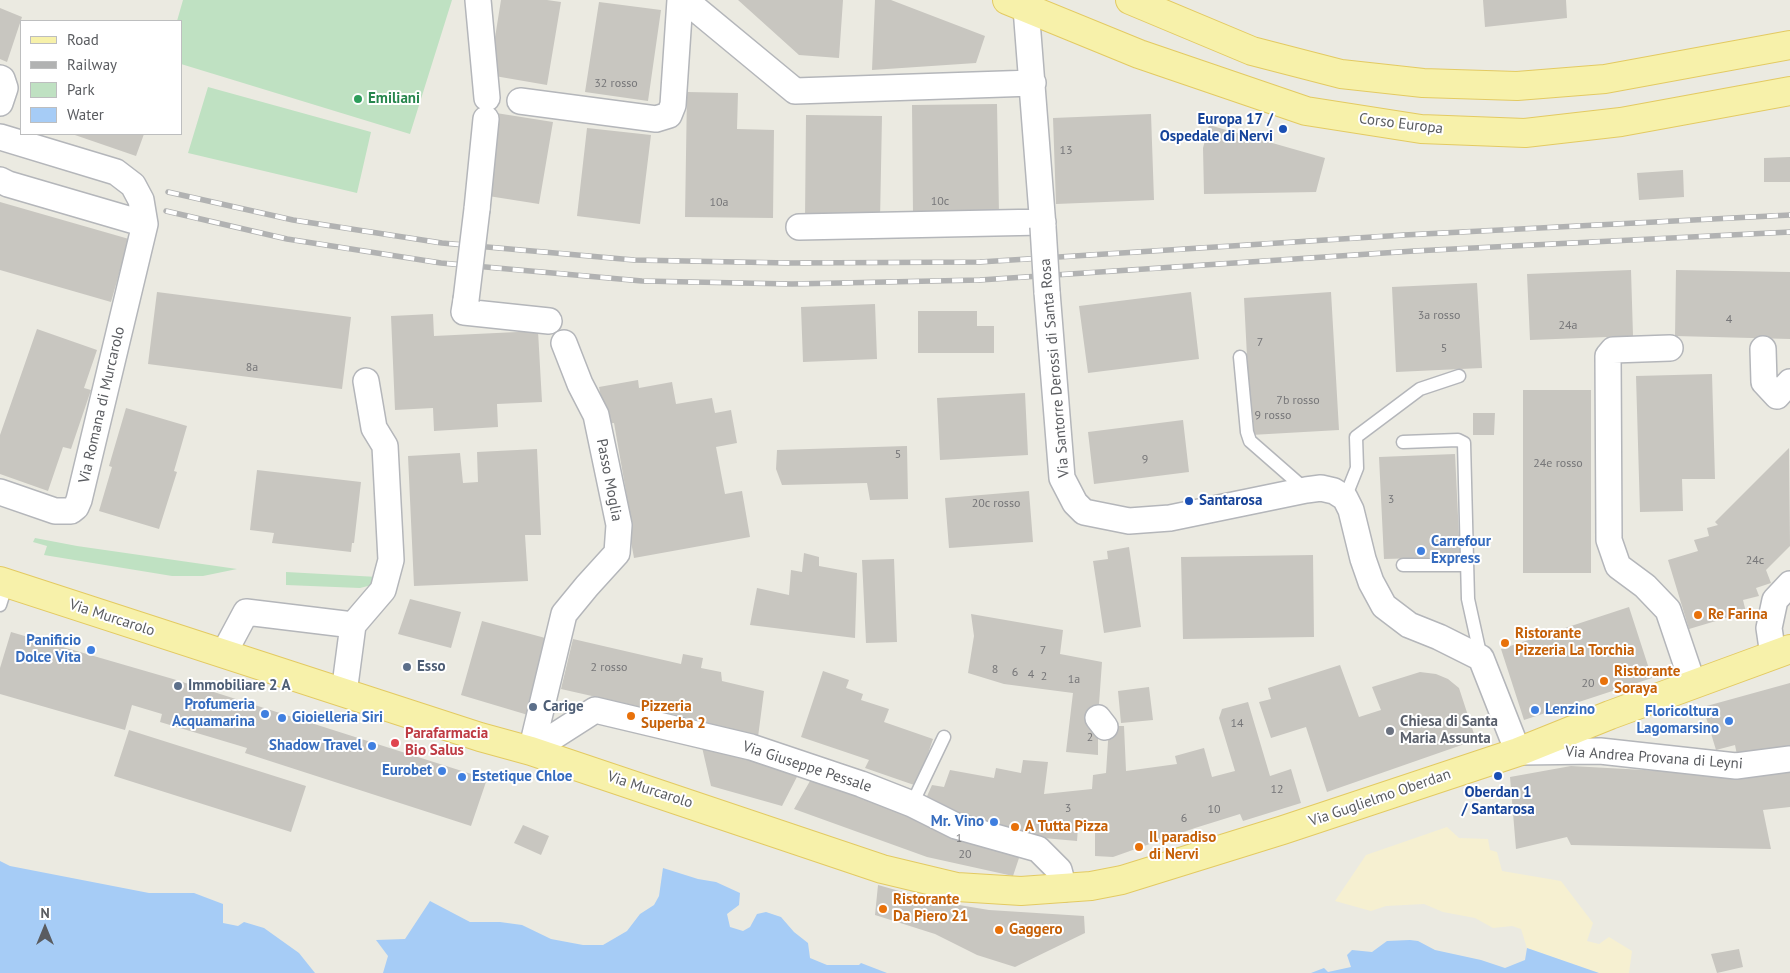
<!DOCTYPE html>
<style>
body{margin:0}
#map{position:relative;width:1790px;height:973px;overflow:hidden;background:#ebeae1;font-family:"PT Sans",sans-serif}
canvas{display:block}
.legend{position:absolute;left:20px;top:20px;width:162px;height:115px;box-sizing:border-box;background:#fff;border:1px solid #bdbebf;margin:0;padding:6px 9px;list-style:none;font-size:15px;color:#5a5c60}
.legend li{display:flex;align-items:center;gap:10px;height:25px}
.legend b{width:25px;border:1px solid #bdbebf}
.north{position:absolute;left:20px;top:903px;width:50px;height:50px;-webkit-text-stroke:4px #fff;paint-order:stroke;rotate:0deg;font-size:14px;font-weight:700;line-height:20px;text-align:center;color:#5a5c60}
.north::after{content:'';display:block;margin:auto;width:18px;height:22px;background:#5a5c60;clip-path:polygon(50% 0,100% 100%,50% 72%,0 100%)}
</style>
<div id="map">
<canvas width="1790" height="973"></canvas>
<ul class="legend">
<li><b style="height:6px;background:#f7f1aa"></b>Road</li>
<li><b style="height:6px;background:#b1b2b2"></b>Railway</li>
<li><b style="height:14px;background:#bfe1c2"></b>Park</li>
<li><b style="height:14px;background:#a6ccf6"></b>Water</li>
</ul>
<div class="north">N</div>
</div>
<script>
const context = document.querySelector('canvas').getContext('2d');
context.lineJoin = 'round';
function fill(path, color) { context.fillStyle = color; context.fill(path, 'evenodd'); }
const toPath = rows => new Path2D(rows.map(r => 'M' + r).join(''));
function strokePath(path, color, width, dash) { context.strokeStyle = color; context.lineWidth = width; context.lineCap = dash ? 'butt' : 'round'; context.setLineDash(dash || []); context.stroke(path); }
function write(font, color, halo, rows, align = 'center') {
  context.font = font + ' "PT Sans",sans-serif'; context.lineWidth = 4; context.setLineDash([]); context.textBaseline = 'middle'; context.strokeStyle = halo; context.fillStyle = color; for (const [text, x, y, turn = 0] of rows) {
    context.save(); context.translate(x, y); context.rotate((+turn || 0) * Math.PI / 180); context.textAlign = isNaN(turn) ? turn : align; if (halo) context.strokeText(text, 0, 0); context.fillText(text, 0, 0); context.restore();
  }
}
fill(toPath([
 [183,0,452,0,410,134,181,64,181,21,177,21],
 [208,87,371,132,357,193,188,153],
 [35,538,77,546,237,569,203,576,172,576,44,555,47,546,33,542],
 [286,572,378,577,372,585,360,588,286,585]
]), '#bfe1c2');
fill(toPath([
 [1447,827,1459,838,1488,839,1490,850,1497,852,1502,871,1561,881,1593,923,1587,941,1599,944,1609,937,1632,951,1629,973,1599,973,1527,948,1521,929,1512,926,1493,928,1475,918,1443,912,1424,904,1386,906,1371,911,1335,901,1366,855]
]), '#f6f0d1');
fill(toPath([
 [0,861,10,866,149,893,194,893,223,904,223,923,238,926,244,922,264,928,299,953,315,973,0,973],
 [663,868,698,879,716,882,740,893,739,905,727,914,730,927,743,931,750,927,757,914,766,912,781,917,794,932,808,943,810,958,827,965,859,965,861,963,887,973,383,973,388,956,376,940,405,939,430,901,470,922,500,922,522,925,551,939,583,945,603,945,627,931,640,914,654,905,659,896],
 [1410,940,1418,941,1435,950,1481,960,1505,968,1525,960,1527,948,1599,973,1311,973,1324,968,1328,972,1351,967,1347,955,1352,950,1372,952,1387,941]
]), '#a6ccf6');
fill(toPath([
 [501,0,547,0,561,2,547,85,489,75],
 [738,0,843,0,839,58,799,55],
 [875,0,891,0,985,36,976,63,872,70],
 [1483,0,1566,0,1567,18,1485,27],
 [599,2,661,10,648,101,585,92],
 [0,8,22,17,7,62,0,59],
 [687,92,738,93,737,129,774,130,773,218,685,217],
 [997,104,999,214,913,215,912,105],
 [496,113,553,122,539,204,482,195],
 [1151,114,1154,200,1056,204,1053,118],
 [806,115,882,116,880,221,805,219],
 [1209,125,1325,158,1316,192,1204,194,1203,148],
 [587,128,651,135,640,224,577,216],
 [72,134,144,134,136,156],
 [1790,157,1790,182,1764,182,1764,158],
 [1683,170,1684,197,1639,200,1637,173],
 [0,202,129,239,111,302,0,270],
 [1631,270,1633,336,1530,340,1527,274],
 [1676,270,1790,272,1790,339,1675,336],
 [1477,283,1482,368,1396,372,1392,287],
 [157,292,351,317,342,389,148,364],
 [1191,292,1199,359,1088,373,1079,306],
 [1331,292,1339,430,1251,435,1244,298],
 [875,304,877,359,803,362,801,307],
 [918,311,977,311,977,326,994,326,994,353,918,353],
 [433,314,434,336,538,331,542,402,497,404,498,427,434,431,433,408,395,410,391,316],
 [37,329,97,350,84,388,91,390,71,449,63,447,48,491,0,474,0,435],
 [1712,374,1715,479,1682,479,1683,511,1640,512,1636,376],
 [638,380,639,388,672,382,676,404,712,398,715,413,731,410,737,443,716,447,725,494,742,491,750,537,634,558,627,520,631,520,614,423,606,424,599,387],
 [1523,390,1591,390,1591,573,1523,573],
 [1025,393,1028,455,940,460,937,398],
 [126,408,187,426,174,471,177,472,159,529,99,511,112,467,109,466],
 [1473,413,1495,413,1494,435,1473,435],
 [1183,420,1189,472,1094,484,1088,432],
 [907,446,908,499,870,500,867,483,782,485,776,469,777,450],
 [1789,448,1790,546,1766,570,1771,583,1756,588,1759,596,1743,600,1746,612,1689,629,1668,560,1698,551,1694,540,1709,536,1707,528,1718,525,1715,522],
 [537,449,541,535,525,535,528,581,414,586,408,456,460,453,463,483,478,482,477,452],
 [1455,454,1460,557,1384,559,1379,457],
 [257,470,361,482,354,543,352,543,351,552,272,543,274,533,250,530],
 [1029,491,1033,542,949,548,945,498],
 [1129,547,1141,627,1104,633,1093,561,1108,559,1107,551],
 [804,553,819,557,819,566,857,573,855,638,750,625,757,588,789,595,791,570,802,572],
 [1313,555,1314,637,1183,639,1181,557],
 [894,559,897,642,866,643,862,560],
 [410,599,461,612,451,648,398,634],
 [1629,607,1652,678,1524,720,1501,649],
 [971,614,1063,630,1060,654,1102,662,1098,718,1098,755,1066,752,1073,693,1004,684,968,673,974,636],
 [482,621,549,639,528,715,461,695],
 [11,632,173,679,487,779,471,826,245,753,247,748,160,722,162,714,132,705,125,730,0,694,0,668],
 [573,639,681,664,683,654,703,658,701,668,721,672,722,681,764,691,758,737,689,718,561,689],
 [1340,665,1359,717,1381,710,1372,687,1420,672,1436,674,1448,679,1459,688,1476,740,1327,792,1306,727,1271,738,1259,702,1271,699,1268,688],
 [823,671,849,680,846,688,863,694,861,700,889,709,884,722,933,739,917,786,865,768,869,760,801,737],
 [1790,683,1790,750,1737,755,1735,745,1716,750,1703,707],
 [1149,687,1153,720,1121,723,1118,691],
 [1248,702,1270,776,1291,769,1301,803,1243,821,1240,814,1195,828,1113,857,1095,856,1095,828,1078,827,1077,841,998,834,924,803,932,785,944,787,950,770,994,778,996,768,1021,773,1023,760,1048,762,1044,794,1092,789,1093,775,1106,773,1109,726,1124,726,1126,771,1177,764,1175,756,1204,748,1212,777,1235,771,1219,718,1222,709],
 [129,730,306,786,291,832,114,776],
 [701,743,800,771,782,806,711,786],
 [1571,766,1754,776,1790,770,1790,807,1763,810,1771,849,1571,845,1567,837,1516,849,1510,777],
 [814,774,1021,852,1013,876,927,857,794,809],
 [523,825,549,836,541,855,514,843],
 [878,885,935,901,989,910,1084,916,1085,933,1015,967,977,955,935,934,875,915],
 [1739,949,1743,967,1717,973,1711,954]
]), '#c8c6c0');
const lane = toPath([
 [1240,357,1247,432,1250,441,1306,490],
 [1403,442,1458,440,1464,443,1468,599,1481,658],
 [1345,498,1357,468,1356,437,1420,389,1459,376],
 [1403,565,1467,565],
 [0,605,7,583],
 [912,804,944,737]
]);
const street = toPath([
 [478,0,487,98],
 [685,0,795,91,1033,83],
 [1029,0,1026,8,1043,227],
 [0,78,2,79,5,88,0,103],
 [520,101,656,119,669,115,673,105,680,0],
 [0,137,116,172,133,185,141,200,145,224,79,500,76,507,71,511,55,511,0,492],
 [0,180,8,184,145,224],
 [477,209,486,119],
 [799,227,1043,222],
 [1047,292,1062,478,1075,503,1084,512,1129,521,1170,518,1306,490,1321,488,1334,491,1345,498,1351,510,1363,559,1371,582,1384,606,1409,625,1439,637,1481,658,1518,752,1600,751,1736,766,1790,759],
 [466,300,464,312,549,321],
 [1670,348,1613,350,1608,356,1609,540,1618,566,1645,586,1668,610,1693,684],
 [1763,349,1764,382,1777,396,1790,382],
 [224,653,246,612,353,625],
 [1773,655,1769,628,1775,600,1790,584],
 [344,693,353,625,383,590,391,560,385,446,374,428,366,381],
 [1098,718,1105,727],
 [531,751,595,710,751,747,861,784,912,804,956,826,1038,849,1059,870,1064,889],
 [531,751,564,614,587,586,617,553,619,525,596,415,580,384,564,343]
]);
const primary = toPath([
 [1007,0,1139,54,1306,111,1421,129,1525,133,1621,122,1790,91],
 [1130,0,1252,51,1341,74,1423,83,1517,86,1605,79,1790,45],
 [0,581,480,737,531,751,882,869,957,887,1021,891,1091,886,1122,880,1283,830,1518,752,1610,715,1790,649]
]);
strokePath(lane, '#b4b6ba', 15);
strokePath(street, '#b4b6ba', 28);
strokePath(primary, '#e3ca62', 30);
strokePath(lane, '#fff', 12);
strokePath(street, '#fff', 25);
strokePath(primary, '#f7f1aa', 28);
const rail = toPath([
 [168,192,293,220,442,243,634,260,789,263,980,262,1404,235,1790,215],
 [166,211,287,239,441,263,642,281,792,284,980,280,1414,251,1790,232]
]);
strokePath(rail, '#b1b2b2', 5.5);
strokePath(rail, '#fff', 4, [11]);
const streetBridge = toPath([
 [1043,227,1047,292],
 [466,300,477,209]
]);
strokePath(streetBridge, '#b4b6ba', 28, []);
strokePath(streetBridge, '#fff', 25);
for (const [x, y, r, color] of [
 [358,99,5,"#2e9e5b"],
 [1283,129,5,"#1a4fb4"],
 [1189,501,5,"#1a4fb4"],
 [1421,551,5,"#3f7fe0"],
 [1698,615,5,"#e8710a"],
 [1505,643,5,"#e8710a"],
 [91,650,5,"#3f7fe0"],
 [407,667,5,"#5c6f8a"],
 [1604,681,5,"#e8710a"],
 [178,686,5,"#5c6f8a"],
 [533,707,5,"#5c6f8a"],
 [1535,710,5,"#3f7fe0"],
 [265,714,5,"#3f7fe0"],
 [631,716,5,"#e8710a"],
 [282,718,5,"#3f7fe0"],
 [1729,721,5,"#3f7fe0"],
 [1390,731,5,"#6b7280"],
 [395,743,5,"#e0444e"],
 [372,746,5,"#3f7fe0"],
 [442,771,5,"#3f7fe0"],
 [1498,776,5,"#1a4fb4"],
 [462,777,5,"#3f7fe0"],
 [994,822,5,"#3f7fe0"],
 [1015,827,5,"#e8710a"],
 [1139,847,5,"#e8710a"],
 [883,909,5,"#e8710a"],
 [999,930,5,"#e8710a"]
]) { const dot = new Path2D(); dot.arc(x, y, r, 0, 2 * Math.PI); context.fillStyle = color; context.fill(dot); strokePath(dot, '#fff', 2); }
write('12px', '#767678', null, [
 ["32 rosso",616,84],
 ["13",1066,151],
 ["10c",940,202],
 ["10a",719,203],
 ["3a rosso",1439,316],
 ["4",1729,320],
 ["24a",1568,326],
 ["7",1260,343],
 ["5",1444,349],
 ["8a",252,368],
 ["7b rosso",1298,401],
 ["9 rosso",1273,416],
 ["5",898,455],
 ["9",1145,460],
 ["24e rosso",1558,464],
 ["3",1391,500],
 ["20c rosso",996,504],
 ["24c",1755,561],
 ["7",1043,651],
 ["2 rosso",609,668],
 ["8",995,670],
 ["6",1015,673],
 ["4",1031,675],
 ["2",1044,677],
 ["1a",1074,680],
 ["20",1588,684],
 ["14",1237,724],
 ["2",1090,738],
 ["12",1277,790],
 ["3",1068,809],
 ["10",1214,810],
 ["6",1184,819],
 ["1",959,839],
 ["20",965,855]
]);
write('bold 15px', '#27864d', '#fff', [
 ["Emiliani",368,99]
], 'left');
write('bold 15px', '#164399', '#fff', [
 ["Europa 17 /",1273,120],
 ["Ospedale di Nervi",1273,137],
 ["Santarosa",1199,501,"left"],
 ["Oberdan 1",1498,793,"center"],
 ["/ Santarosa",1498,810,"center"]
], 'right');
write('15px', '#5a5c60', '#fff', [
 ["Corso Europa",1401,124,7],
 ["Via Santorre Derossi di Santa Rosa",1055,368,-95],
 ["Via Romana di Murcarolo",102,405,-77],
 ["Passo Moglia",609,480,79],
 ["Via Murcarolo",112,618,18],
 ["Via Andrea Provana di Leyni",1654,758,4],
 ["Via Giuseppe Pessale",807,767,18],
 ["Via Murcarolo",650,790,18],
 ["Via Guglielmo Oberdan",1380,798,-19]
]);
write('bold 15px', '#366cbe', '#fff', [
 ["Carrefour",1431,542,"left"],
 ["Express",1431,559,"left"],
 ["Panificio",81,641],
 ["Dolce Vita",81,658],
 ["Profumeria",255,705],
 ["Acquamarina",255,722],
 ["Lenzino",1545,710,"left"],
 ["Floricoltura",1719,712],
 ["Lagomarsino",1719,729],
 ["Gioielleria Siri",292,718,"left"],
 ["Shadow Travel",362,746],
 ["Eurobet",432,771],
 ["Estetique Chloe",472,777,"left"],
 ["Mr. Vino",984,822]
], 'right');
write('bold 15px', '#c56008', '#fff', [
 ["Re Farina",1708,615],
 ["Ristorante",1515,634],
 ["Pizzeria La Torchia",1515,651],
 ["Ristorante",1614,672],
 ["Soraya",1614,689],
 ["Pizzeria",641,707],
 ["Superba 2",641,724],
 ["A Tutta Pizza",1025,827],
 ["Il paradiso",1149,838],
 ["di Nervi",1149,855],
 ["Ristorante",893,900],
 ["Da Piero 21",893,917],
 ["Gaggero",1009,930]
], 'left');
write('bold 15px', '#4e5e75', '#fff', [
 ["Esso",417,667],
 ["Immobiliare 2 A",188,686],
 ["Carige",543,707]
], 'left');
write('bold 15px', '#5b616d', '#fff', [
 ["Chiesa di Santa",1400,722],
 ["Maria Assunta",1400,739]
], 'left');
write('bold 15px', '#be3a42', '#fff', [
 ["Parafarmacia",405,734],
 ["Bio Salus",405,751]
], 'left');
</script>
